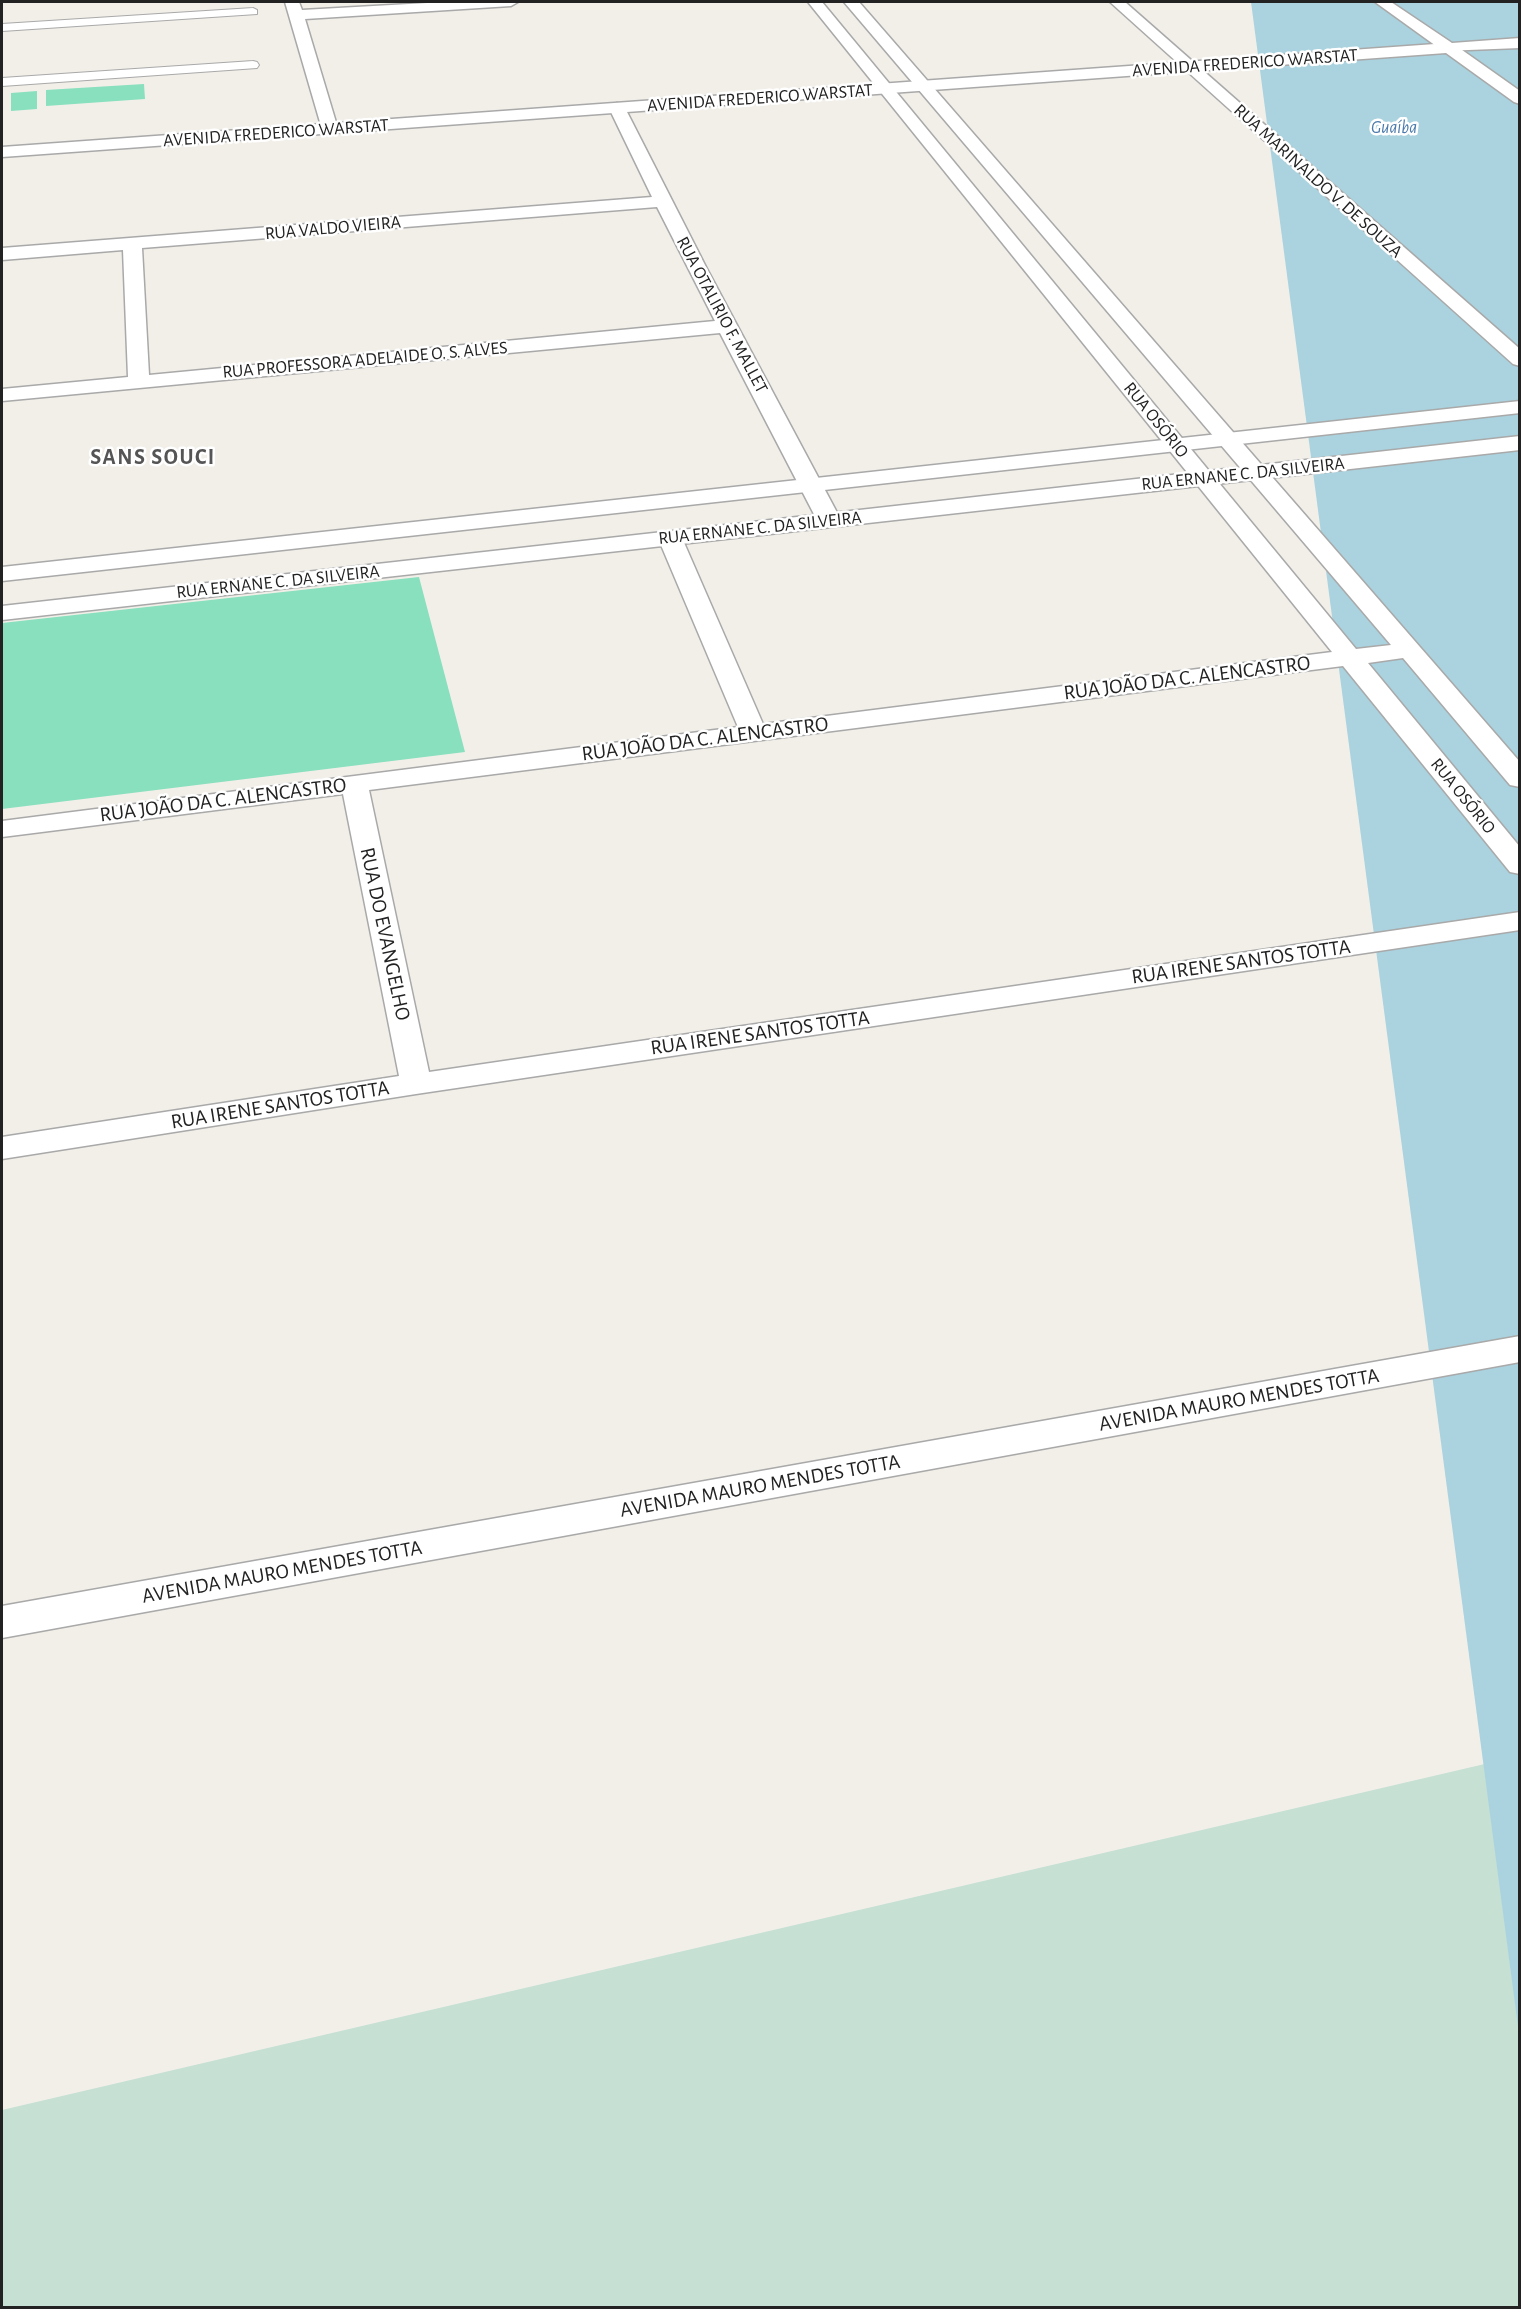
<!DOCTYPE html>
<meta charset="utf-8">
<style>
body{margin:0}
#map{position:relative;width:1521px;height:2309px;overflow:hidden;background:#f2efe9;font-family:"Alegreya Sans",sans-serif}
canvas{display:block}
.frame{position:absolute;inset:0;border:3px solid #222;pointer-events:none}
</style>
<div id="map">
<canvas width="1521" height="2309"></canvas>
<div class="frame"></div>
</div>
<script>
const context = document.querySelector('canvas').getContext('2d');
context.lineJoin = 'round';
function fill(path, color) { context.fillStyle = color; context.fill(path, 'evenodd'); }
const toPath = rows => new Path2D(rows.map(r => 'M' + r).join(''));
function strokePath(path, color, width, dash) { context.strokeStyle = color; context.lineWidth = width; context.lineCap = dash ? 'butt' : 'round'; context.setLineDash(dash || []); context.stroke(path); }
function write(font, color, halo, rows, align = 'center') {
  context.font = font + ' "Alegreya Sans",sans-serif'; context.lineWidth = 5; context.setLineDash([]); context.textBaseline = 'middle'; context.strokeStyle = halo; context.fillStyle = color; for (const [text, x, y, turn = 0] of rows) {
    context.save(); context.translate(x, y); context.rotate((+turn || 0) * Math.PI / 180); context.textAlign = isNaN(turn) ? turn : align; if (halo) context.strokeText(text, 0, 0); context.fillText(text, 0, 0); context.restore();
  }
}
fill(toPath([
 [1519,1756,1519,2307,2,2307,2,2110]
]), '#c6e0d4');
fill(toPath([
 [144,84,145,99,46,106,46,90],
 [37,91,37,109,11,111,11,93],
 [419,577,465,752,2,809,2,623]
]), '#88e0be');
fill(toPath([
 [1251,2,1519,2,1519,2034]
]), '#aad3df');
const service = toPath([
 [253,8,257,10,257,14,2,31,2,24,253,8],
 [253,61,257,62,259,65,257,68,2,86,2,78,253,61]
]);
const minor = toPath([
 [285,2,299,2,302,10,445,2,518,2,511,6,305,19,338,129,336,133,330,134,324,133,322,129,285,2],
 [808,2,822,2,1356,649,1391,645,844,2,859,2,1520,762,1520,787,1510,785,1403,658,1368,663,1520,847,1520,874,1510,872,1343,666,369,790,429,1072,1520,912,1520,930,416,1094,2,1159,2,1137,399,1076,343,794,2,837,2,821,738,727,658,538,662,533,670,531,678,533,682,538,763,724,1332,652,808,2],
 [1110,2,1125,2,1520,349,1520,366,1513,364,1110,2],
 [1375,2,1391,2,1452,43,1520,38,1520,48,1443,51,1375,2],
 [617,103,625,108,706,267,841,520,837,525,829,527,821,525,817,520,720,333,2,401,2,389,128,377,123,250,2,260,2,248,652,197,609,108,617,103],
 [657,207,715,321,149,375,142,248,657,207],
 [1520,1336,1520,1362,2,1638,2,1606,1520,1336]
]);
const tertiary = toPath([
 [1449,43,1455,45,1520,91,1520,104,1514,102,1446,53,2,157,2,147,1449,43],
 [1520,401,1520,413,2,581,2,567,1520,401],
 [1520,436,1520,450,2,620,2,606,1520,436]
]);
strokePath(service, '#a9a9a9', 2);
strokePath(minor, '#a9a9a9', 3);
strokePath(tertiary, '#a9a9a9', 3);
fill(service, '#fff');
fill(minor, '#fff');
fill(tertiary, '#fff');
write('18px', '#222', '#fff', [
 ["AVENIDA FREDERICO WARSTAT",1245,63,-4],
 ["AVENIDA FREDERICO WARSTAT",760,98,-4],
 ["AVENIDA FREDERICO WARSTAT",276,133,-4],
 ["RUA MARINALDO V. DE SOUZA",1318,181,42],
 ["RUA VALDO VIEIRA",333,228,-5],
 ["RUA OTALIRIO F. MALLET",722,315,62],
 ["RUA PROFESSORA ADELAIDE O. S. ALVES",365,360,-5],
 ["RUA OSÓRIO",1156,420,51],
 ["RUA ERNANE C. DA SILVEIRA",1243,474,-6],
 ["RUA ERNANE C. DA SILVEIRA",760,528,-6],
 ["RUA ERNANE C. DA SILVEIRA",278,582,-6],
 ["RUA OSÓRIO",1463,796,51]
]);
write('italic 18px', '#4a7aab', '#fff', [
 ["Guaíba",1394,128]
]);
write('21px', '#222', '#fff', [
 ["RUA JOÃO DA C. ALENCASTRO",1187,678,-7],
 ["RUA JOÃO DA C. ALENCASTRO",705,739,-7],
 ["RUA JOÃO DA C. ALENCASTRO",223,800,-7],
 ["RUA DO EVANGELHO",385,934,78],
 ["RUA IRENE SANTOS TOTTA",1241,962,-8],
 ["RUA IRENE SANTOS TOTTA",760,1033,-8],
 ["RUA IRENE SANTOS TOTTA",280,1105,-9],
 ["AVENIDA MAURO MENDES TOTTA",1239,1400,-10],
 ["AVENIDA MAURO MENDES TOTTA",760,1486,-10],
 ["AVENIDA MAURO MENDES TOTTA",282,1572,-10]
]);
context.letterSpacing = '1.5px';
write('bold 22px', '#555', '#fff', [
 ["SANS SOUCI",153,457]
]);
context.letterSpacing = '0px';
</script>
